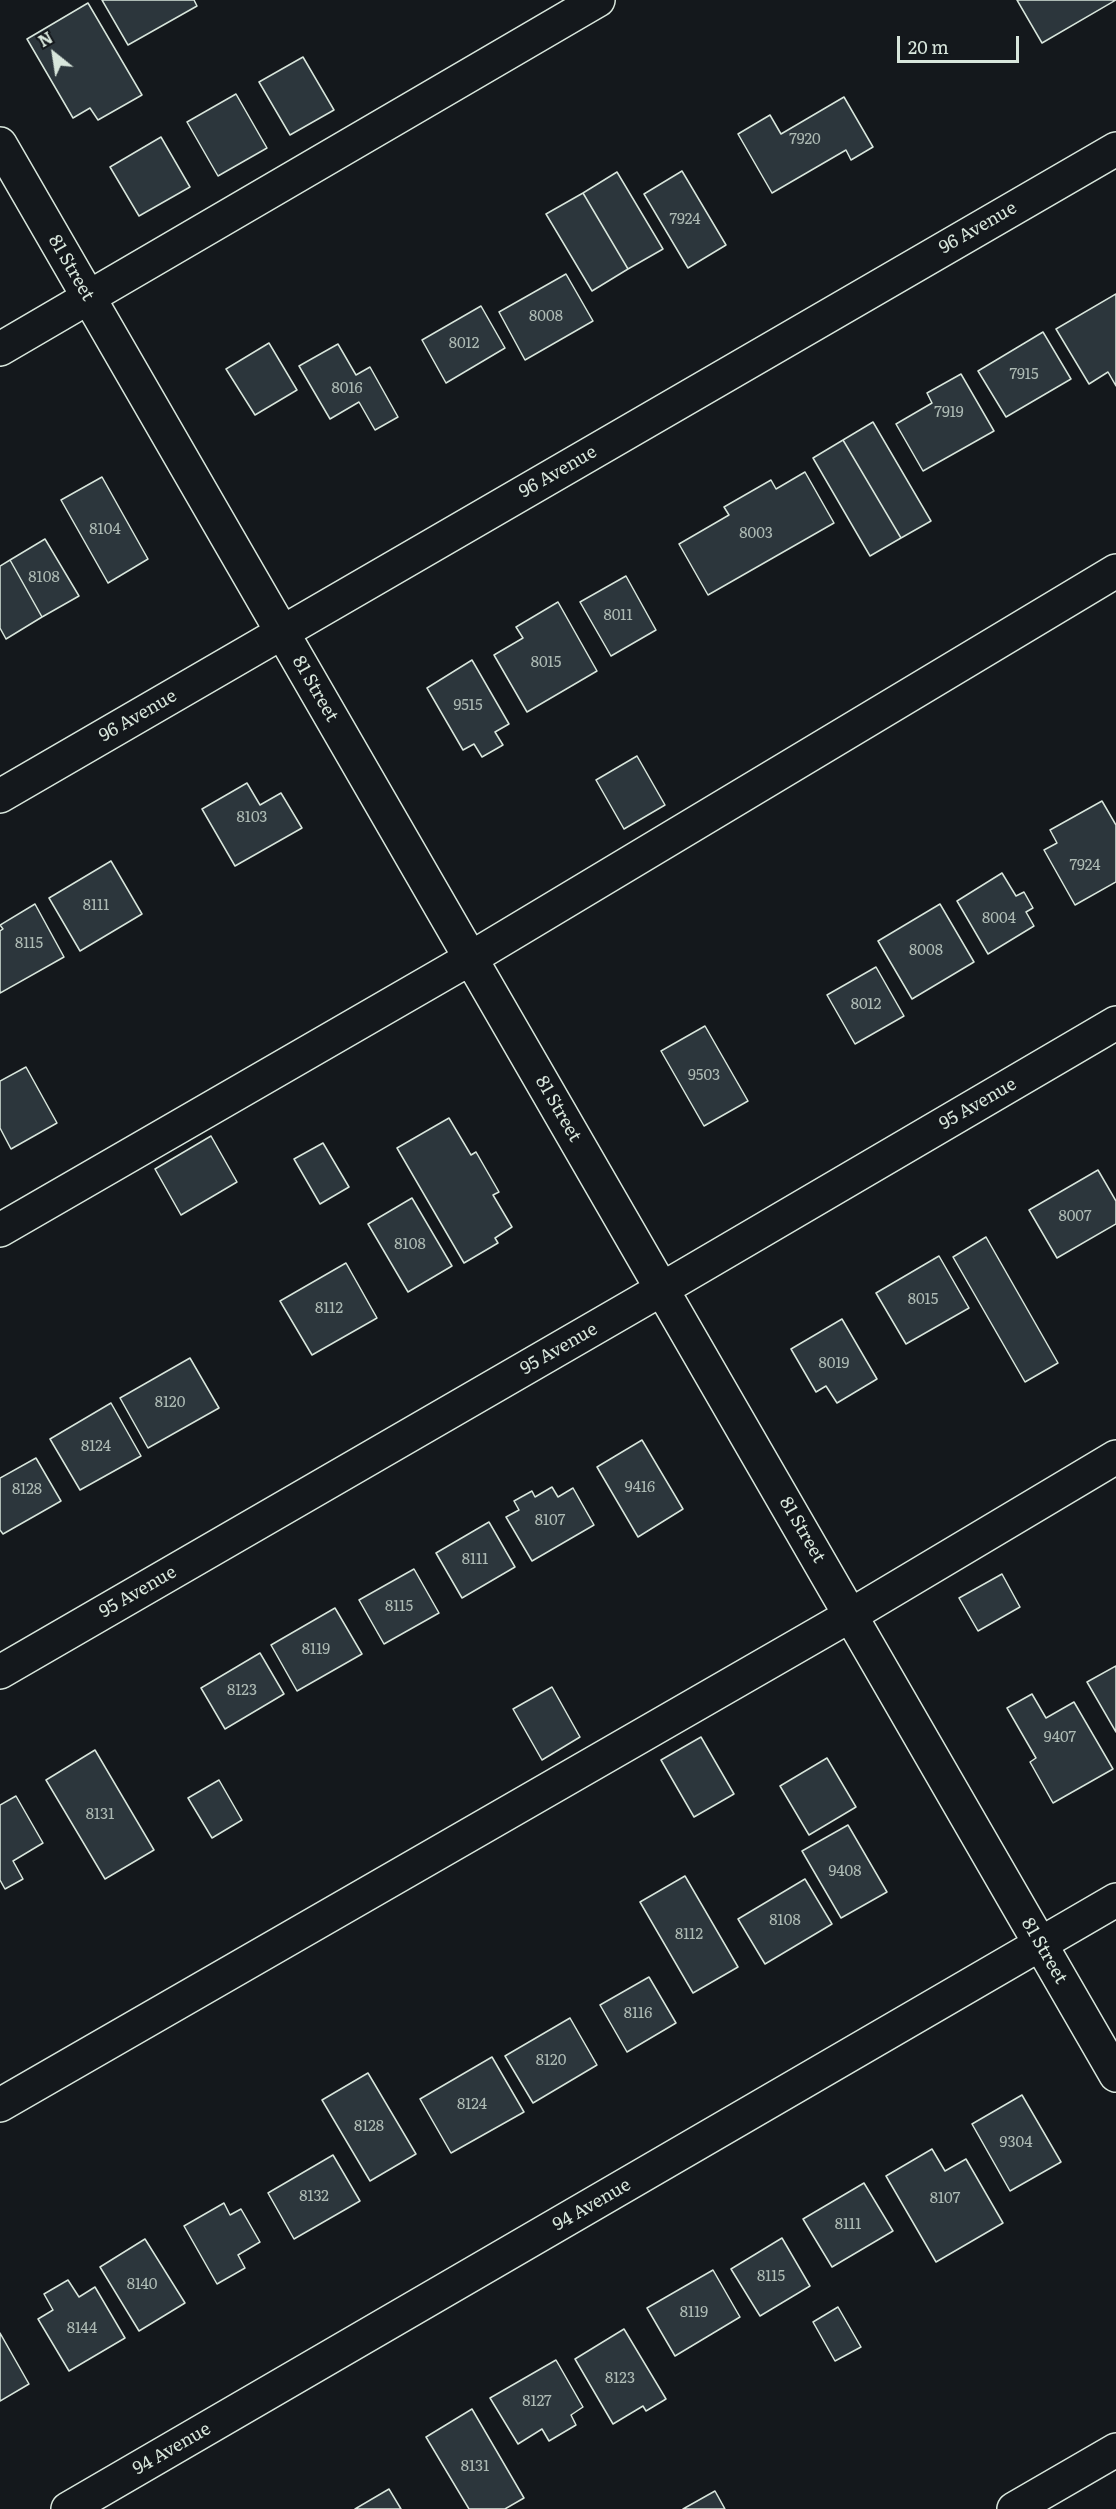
<!DOCTYPE html>
<style>
body{margin:0}
#map{position:relative;width:1116px;height:2509px;overflow:hidden;background:#14181c;font-family:Literata,serif}
canvas{display:block}
.north{position:absolute;left:24px;top:24px;width:60px;height:60px;-webkit-text-stroke:4px #14181c;paint-order:stroke;rotate:330deg;font-size:16px;font-weight:700;line-height:24px;text-align:center;color:#d8e6dc}
.north::after{content:'';display:block;margin:auto;width:21px;height:27px;background:#d8e6dc;clip-path:polygon(50% 0,100% 100%,50% 72%,0 100%)}
.scale{position:absolute;left:897px;top:36px;width:122px;height:27px;box-sizing:border-box;border:3px solid #d8e6dc;border-top:0;padding-left:8px;font-size:18px;line-height:21px;white-space:nowrap;color:#d8e6dc;-webkit-text-stroke:4px #14181c;paint-order:stroke}
</style>
<div id="map">
<canvas width="1116" height="2509"></canvas>
<div class="north">N</div>
<div class="scale">20 m</div>
</div>
<script>
const context = document.querySelector('canvas').getContext('2d');
context.lineJoin = 'round';
function fill(path, color) { context.fillStyle = color; context.fill(path, 'evenodd'); }
const toPath = rows => new Path2D(rows.map(r => 'M' + r).join(''));
function strokePath(path, color, width, dash) { context.strokeStyle = color; context.lineWidth = width; context.lineCap = dash ? 'butt' : 'round'; context.setLineDash(dash || []); context.stroke(path); }
function write(font, color, halo, rows, align = 'center') {
  context.font = font + ' Literata,serif'; context.lineWidth = 4.5; context.setLineDash([]); context.textBaseline = 'middle'; context.strokeStyle = halo; context.fillStyle = color; for (const [text, x, y, turn = 0] of rows) {
    context.save(); context.translate(x, y); context.rotate((+turn || 0) * Math.PI / 180); context.textAlign = isNaN(turn) ? turn : align; if (halo) context.strokeText(text, 0, 0); context.fillText(text, 0, 0); context.restore();
  }
}
const building = toPath([
 [102,0,194,0,197,6,128,45,102,0],
 [1017,0,1116,0,1042,43,1017,0],
 [88,3,142,95,98,120,90,108,73,118,27,39,88,3],
 [303,57,334,110,290,135,259,82,303,57],
 [236,94,267,148,218,176,187,122,236,94],
 [844,97,873,147,851,160,846,150,772,193,738,134,770,115,781,134,844,97],
 [161,137,190,187,139,216,110,167,161,137],
 [682,171,726,245,688,268,644,194,682,171],
 [617,172,663,249,628,269,583,193,617,172],
 [583,193,628,269,592,291,546,214,583,193],
 [566,274,593,321,525,360,499,312,566,274],
 [1116,294,1116,386,1108,372,1089,384,1056,329,1116,294],
 [481,306,505,348,446,383,422,340,481,306],
 [1043,332,1071,379,1006,417,978,371,1043,332],
 [269,343,297,390,255,415,226,369,269,343],
 [338,344,356,375,370,367,398,417,375,430,359,402,330,419,299,366,338,344],
 [961,374,994,431,923,471,896,424,932,403,927,393,961,374],
 [873,422,931,521,901,538,843,440,873,422],
 [843,440,901,538,870,556,813,458,843,440],
 [805,472,834,523,708,595,679,544,729,515,724,507,771,480,776,489,805,472],
 [102,477,148,559,108,583,61,500,102,477],
 [45,539,79,596,42,617,10,560,45,539],
 [10,560,42,617,6,639,0,628,0,566,10,560],
 [626,576,656,630,611,656,580,602,626,576],
 [558,602,597,671,527,712,494,655,523,638,516,627,558,602],
 [472,660,509,724,495,732,503,745,482,757,474,744,463,750,427,688,472,660],
 [637,756,665,805,624,829,596,780,637,756],
 [247,783,260,805,281,793,302,828,235,866,202,809,247,783],
 [1102,801,1116,825,1116,882,1075,905,1044,850,1057,843,1050,830,1102,801],
 [111,861,142,914,80,951,49,898,111,861],
 [1002,873,1016,896,1024,892,1033,908,1026,912,1034,926,988,954,957,901,1002,873],
 [35,904,64,957,0,993,0,931,3,929,0,925,35,904],
 [940,904,974,962,912,999,878,941,940,904],
 [876,967,904,1016,855,1044,827,995,876,967],
 [705,1026,748,1101,704,1126,661,1051,705,1026],
 [26,1067,57,1123,11,1149,0,1128,0,1081,26,1067],
 [449,1118,471,1155,476,1152,499,1192,493,1195,512,1227,495,1238,498,1243,464,1263,397,1148,449,1118],
 [211,1136,237,1182,181,1215,155,1169,211,1136],
 [323,1143,349,1187,320,1204,294,1159,323,1143],
 [1098,1170,1116,1201,1116,1224,1057,1258,1029,1210,1098,1170],
 [412,1198,452,1266,408,1292,368,1224,412,1198],
 [986,1237,1058,1363,1025,1382,953,1257,986,1237],
 [939,1256,969,1308,906,1344,876,1293,939,1256],
 [346,1263,377,1318,312,1355,280,1301,346,1263],
 [842,1319,877,1379,837,1403,826,1386,816,1392,791,1349,842,1319],
 [190,1358,219,1408,148,1448,120,1398,190,1358],
 [111,1403,141,1456,80,1490,50,1439,111,1403],
 [642,1440,683,1509,638,1537,597,1467,642,1440],
 [36,1458,61,1501,3,1534,0,1530,0,1478,36,1458],
 [552,1487,558,1497,573,1488,594,1525,532,1561,506,1517,519,1510,514,1501,532,1491,535,1497,552,1487],
 [489,1522,515,1567,462,1598,436,1553,489,1522],
 [414,1569,439,1613,384,1644,359,1600,414,1569],
 [1002,1574,1020,1607,978,1631,959,1598,1002,1574],
 [335,1608,362,1654,297,1691,271,1645,335,1608],
 [260,1653,284,1694,225,1729,201,1688,260,1653],
 [1116,1666,1116,1732,1087,1682,1116,1666],
 [552,1687,580,1737,542,1760,513,1709,552,1687],
 [1032,1694,1046,1718,1074,1702,1113,1769,1053,1803,1030,1762,1036,1758,1007,1708,1032,1694],
 [701,1737,734,1794,694,1817,661,1760,701,1737],
 [95,1750,154,1850,105,1879,46,1780,95,1750],
 [827,1758,856,1807,809,1835,780,1786,827,1758],
 [219,1780,242,1820,212,1838,188,1798,219,1780],
 [16,1796,43,1843,13,1861,23,1879,5,1889,0,1880,0,1805,16,1796],
 [848,1825,887,1892,841,1918,802,1851,848,1825],
 [685,1876,738,1967,693,1993,640,1902,685,1876],
 [805,1879,832,1924,765,1964,738,1919,805,1879],
 [649,1977,676,2023,627,2052,600,2005,649,1977],
 [570,2018,597,2065,533,2103,505,2056,570,2018],
 [492,2057,524,2112,451,2153,420,2099,492,2057],
 [368,2073,416,2154,370,2181,322,2100,368,2073],
 [1022,2095,1061,2162,1010,2191,972,2124,1022,2095],
 [932,2149,945,2171,966,2159,1003,2223,936,2262,886,2176,932,2149],
 [333,2155,360,2201,294,2239,268,2193,333,2155],
 [864,2183,893,2231,832,2267,803,2219,864,2183],
 [224,2203,230,2215,241,2209,260,2242,238,2255,245,2268,217,2284,184,2226,224,2203],
 [782,2238,810,2286,760,2316,731,2269,782,2238],
 [145,2239,185,2303,139,2331,100,2267,145,2239],
 [713,2270,740,2317,675,2356,647,2308,713,2270],
 [68,2280,79,2297,95,2287,125,2338,69,2371,38,2319,53,2310,44,2294,68,2280],
 [838,2307,861,2347,835,2361,813,2322,838,2307],
 [624,2329,666,2399,646,2411,643,2406,613,2424,575,2359,624,2329],
 [0,2333,29,2384,0,2401,0,2333],
 [556,2360,583,2407,571,2415,576,2425,549,2441,542,2429,518,2444,490,2398,556,2360],
 [472,2409,524,2498,505,2509,469,2509,426,2437,472,2409],
 [389,2489,401,2509,355,2509,389,2489],
 [715,2491,725,2509,683,2509,715,2491]
]);
fill(building, '#2c363c');
strokePath(building, '#d8e6dc', 1.5);
const minor = toPath([
 [0,144,1116,2075],
 [0,349,598,0],
 [0,796,1116,149],
 [0,1230,471,958,1116,571],
 [0,1672,662,1289,1116,1023],
 [0,2105,851,1615,1116,1457],
 [68,2509,1116,1900]
]);
const major = toPath([
 [1014,2509,1116,2450]
]);
strokePath(minor, '#d8e6dc', 36);
strokePath(major, '#d8e6dc', 36);
strokePath(minor, '#14181c', 33);
strokePath(major, '#14181c', 33);
write('15px', '#adbab4', null, [
 ["7920",805,140],
 ["7924",685,220],
 ["8008",546,317],
 ["8012",464,344],
 ["7915",1024,375],
 ["8016",347,389],
 ["7919",949,413],
 ["8104",105,530],
 ["8003",756,534],
 ["8108",44,578],
 ["8011",618,616],
 ["8015",546,663],
 ["9515",468,706],
 ["8103",252,818],
 ["7924",1085,866],
 ["8111",96,906],
 ["8004",999,919],
 ["8115",29,944],
 ["8008",926,951],
 ["8012",866,1005],
 ["9503",704,1076],
 ["8007",1075,1217],
 ["8108",410,1245],
 ["8015",923,1300],
 ["8112",329,1309],
 ["8019",834,1364],
 ["8120",170,1403],
 ["8124",96,1447],
 ["9416",640,1488],
 ["8128",27,1490],
 ["8107",550,1521],
 ["8111",475,1560],
 ["8115",399,1607],
 ["8119",316,1650],
 ["8123",242,1691],
 ["9407",1060,1738],
 ["8131",100,1815],
 ["9408",845,1872],
 ["8108",785,1921],
 ["8112",689,1935],
 ["8116",638,2014],
 ["8120",551,2061],
 ["8124",472,2105],
 ["8128",369,2127],
 ["9304",1016,2143],
 ["8132",314,2197],
 ["8107",945,2199],
 ["8111",848,2225],
 ["8115",771,2277],
 ["8140",142,2285],
 ["8119",694,2313],
 ["8144",82,2329],
 ["8123",620,2379],
 ["8127",537,2402],
 ["8131",475,2467]
]);
write('18px', '#d8e6dc', '#14181c', [
 ["96 Avenue",978,228,-30],
 ["81 Street",71,268,60],
 ["96 Avenue",558,472,-30],
 ["81 Street",315,689,60],
 ["96 Avenue",138,716,-30],
 ["95 Avenue",978,1104,-30],
 ["81 Street",558,1109,60],
 ["95 Avenue",559,1349,-30],
 ["81 Street",802,1530,60],
 ["95 Avenue",138,1592,-30],
 ["81 Street",1044,1951,60],
 ["94 Avenue",592,2205,-30],
 ["94 Avenue",172,2449,-30]
]);
</script>
